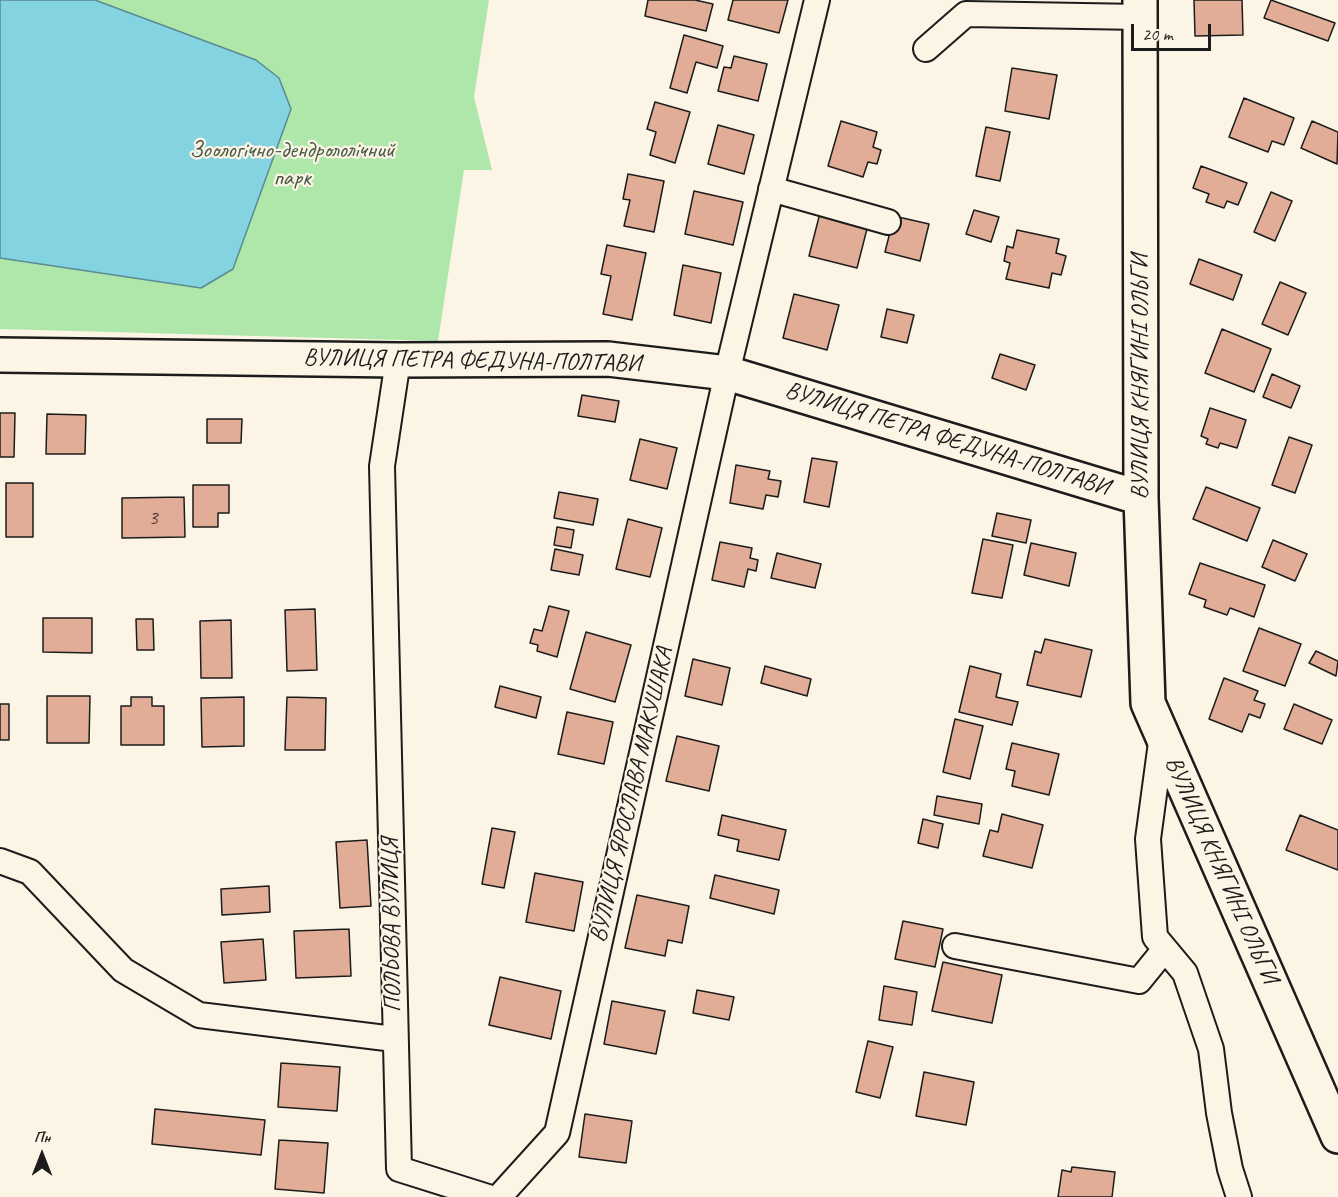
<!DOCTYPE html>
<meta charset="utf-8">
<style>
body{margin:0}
#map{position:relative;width:1338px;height:1197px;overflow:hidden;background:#fcf5e5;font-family:Caveat,sans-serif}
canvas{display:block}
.north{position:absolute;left:12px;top:1125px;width:60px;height:60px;-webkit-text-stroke:4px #fcf5e5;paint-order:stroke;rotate:0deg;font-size:16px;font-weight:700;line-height:24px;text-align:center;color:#1c1c1c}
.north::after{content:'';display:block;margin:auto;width:21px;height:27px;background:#1c1c1c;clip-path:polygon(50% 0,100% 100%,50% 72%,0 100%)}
.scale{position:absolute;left:1131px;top:24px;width:80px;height:27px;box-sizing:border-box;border:3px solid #1c1c1c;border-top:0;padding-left:8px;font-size:18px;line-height:21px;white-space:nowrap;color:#1c1c1c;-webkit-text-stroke:4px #fcf5e5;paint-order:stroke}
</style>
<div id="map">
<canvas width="1338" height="1197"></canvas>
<div class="north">Пн</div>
<div class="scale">20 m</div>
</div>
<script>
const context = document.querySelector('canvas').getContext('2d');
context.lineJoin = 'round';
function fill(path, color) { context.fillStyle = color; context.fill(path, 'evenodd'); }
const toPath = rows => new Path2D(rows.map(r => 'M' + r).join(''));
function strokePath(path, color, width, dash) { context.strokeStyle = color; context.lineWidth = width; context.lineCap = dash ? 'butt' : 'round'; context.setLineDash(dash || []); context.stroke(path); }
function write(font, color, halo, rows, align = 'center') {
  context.font = font + ' Caveat,sans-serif'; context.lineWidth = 4.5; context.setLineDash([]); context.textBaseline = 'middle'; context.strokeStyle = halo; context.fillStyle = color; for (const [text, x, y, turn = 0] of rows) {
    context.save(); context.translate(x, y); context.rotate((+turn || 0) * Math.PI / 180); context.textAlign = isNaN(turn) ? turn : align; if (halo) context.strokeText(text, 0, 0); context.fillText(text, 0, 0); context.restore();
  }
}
fill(toPath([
 [0,0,489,0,474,97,492,170,464,170,438,341,0,329]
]), '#afe7ab');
const water = toPath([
 [0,0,95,0,256,60,279,78,291,109,233,269,201,288,0,258,0,0]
]);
fill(water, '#84d3e1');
strokePath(water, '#5a8a92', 1.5);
const building = toPath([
 [648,0,695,0,713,4,706,31,645,16,648,0],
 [733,0,788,0,779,33,728,20,733,0],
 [1194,0,1242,0,1243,35,1195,36,1194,0],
 [1271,0,1335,23,1328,41,1264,18,1271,0],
 [684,35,723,46,717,68,696,62,687,93,670,88,684,35],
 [734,56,767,64,758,101,718,91,724,67,731,68,734,56],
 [1012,68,1057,75,1049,119,1005,111,1012,68],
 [1244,98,1294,118,1284,145,1272,141,1268,152,1229,137,1244,98],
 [655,102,690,112,675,163,650,155,656,132,647,129,655,102],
 [841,121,877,132,873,147,881,150,877,164,868,162,863,177,828,166,841,121],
 [1312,121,1338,132,1337,164,1301,148,1312,121],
 [718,125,754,135,744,174,708,164,718,125],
 [986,127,1010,132,1000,181,976,176,986,127],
 [1201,166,1247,183,1238,205,1227,201,1224,208,1206,202,1209,194,1193,188,1201,166],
 [628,174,664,181,654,232,624,226,630,200,623,199,628,174],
 [694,191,743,202,733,245,685,234,694,191],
 [1271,192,1292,201,1275,241,1254,232,1271,192],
 [974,210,999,217,991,242,966,234,974,210],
 [820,213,868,225,857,268,809,256,820,213],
 [894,216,929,224,920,261,885,252,894,216],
 [1017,230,1059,239,1056,253,1066,256,1061,275,1052,273,1049,288,1006,279,1010,263,1004,261,1007,246,1013,248,1017,230],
 [607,245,646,253,632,320,603,314,611,276,601,274,607,245],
 [1199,259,1242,275,1233,300,1190,284,1199,259],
 [683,265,721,273,711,323,674,315,683,265],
 [1280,282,1306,293,1288,335,1262,324,1280,282],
 [794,294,839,305,827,350,783,338,794,294],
 [887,309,914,315,907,343,881,337,887,309],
 [1222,329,1271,349,1254,392,1205,373,1222,329],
 [1000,354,1035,365,1026,390,992,378,1000,354],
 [1272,374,1300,386,1291,408,1263,397,1272,374],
 [582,395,619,401,615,422,578,416,582,395],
 [1210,408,1246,420,1237,448,1220,443,1218,448,1206,444,1208,439,1201,436,1210,408],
 [0,413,15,413,14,457,0,457,0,413],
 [47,414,86,415,85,454,46,454,47,414],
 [207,419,242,419,241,443,207,443,207,419],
 [1289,437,1312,445,1295,493,1272,485,1289,437],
 [640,439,677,448,667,489,630,480,640,439],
 [812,458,837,462,829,507,804,502,812,458],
 [736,465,770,471,768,479,781,481,778,497,766,495,763,509,730,503,736,465],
 [6,483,33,483,33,537,6,537,6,483],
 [193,485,229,485,229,513,218,513,218,527,193,527,193,485],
 [1206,487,1260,508,1247,541,1193,519,1206,487],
 [559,492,598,499,593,525,554,518,559,492],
 [184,497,185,537,122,538,122,498,184,497],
 [997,513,1031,520,1026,543,992,536,997,513],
 [628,519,662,528,650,577,616,569,628,519],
 [557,527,574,530,571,548,554,545,557,527],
 [983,539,1013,545,1002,598,972,593,983,539],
 [1273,540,1307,554,1295,581,1262,567,1273,540],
 [720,542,752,548,750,558,758,560,756,571,748,569,744,587,712,580,720,542],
 [1031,543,1076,553,1069,586,1024,575,1031,543],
 [555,549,583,555,579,575,551,570,555,549],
 [777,553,821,564,815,588,771,578,777,553],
 [1200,563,1265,585,1254,617,1230,608,1227,615,1204,607,1206,600,1189,594,1200,563],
 [549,606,569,611,557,657,537,651,538,645,530,643,534,629,542,631,549,606],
 [315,609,317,670,287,671,285,610,315,609],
 [43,618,92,618,92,653,43,652,43,618],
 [136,619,153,619,154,650,137,650,136,619],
 [231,620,232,678,201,678,200,621,231,620],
 [1259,628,1301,644,1285,686,1243,671,1259,628],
 [586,632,631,645,615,702,570,689,586,632],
 [1045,639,1092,650,1081,697,1027,685,1035,651,1041,653,1045,639],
 [1316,651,1338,661,1336,676,1309,663,1316,651],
 [693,659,730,668,722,705,685,696,693,659],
 [765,666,811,679,807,696,761,683,765,666],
 [970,666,1001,674,996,697,1018,702,1012,725,959,712,970,666],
 [1224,678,1258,691,1254,700,1265,704,1260,718,1249,714,1242,732,1209,719,1224,678],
 [500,686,541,697,536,718,495,707,500,686],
 [47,696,90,696,89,743,47,743,47,696],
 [131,697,152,697,152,706,164,706,164,745,121,745,121,706,131,706,131,697],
 [244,697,244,746,202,747,201,698,244,697],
 [287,697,326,698,325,750,285,750,287,697],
 [0,704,9,704,9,740,0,740,0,704],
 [1294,704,1332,720,1322,744,1284,729,1294,704],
 [567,712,613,722,604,764,558,754,567,712],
 [955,719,983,726,970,779,943,772,955,719],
 [677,736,719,746,709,791,666,781,677,736],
 [1012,743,1059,754,1049,795,1012,786,1015,771,1006,769,1012,743],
 [937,796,982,804,979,824,934,815,937,796],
 [1002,814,1043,825,1032,868,983,856,990,830,998,832,1002,814],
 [722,815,786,830,779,860,737,851,739,840,718,835,722,815],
 [1300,815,1338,830,1338,870,1286,850,1300,815],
 [923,819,943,824,938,848,918,843,923,819],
 [492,828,515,832,504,888,482,884,492,828],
 [367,840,371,906,340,908,336,842,367,840],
 [535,873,583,882,574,931,526,922,535,873],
 [715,875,779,890,774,914,710,898,715,875],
 [269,886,270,912,222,915,221,889,269,886],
 [637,895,689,906,682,943,668,940,665,956,625,948,637,895],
 [903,921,943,929,935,967,895,959,903,921],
 [349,929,351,976,296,978,294,931,349,929],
 [263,939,266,980,224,983,221,942,263,939],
 [943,962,1002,975,992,1023,932,1011,943,962],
 [500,977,561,991,551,1039,489,1025,500,977],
 [884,986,917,992,912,1025,879,1020,884,986],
 [697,990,734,997,729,1020,693,1013,697,990],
 [612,1001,665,1011,656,1054,604,1044,612,1001],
 [868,1041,893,1047,880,1098,856,1092,868,1041],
 [281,1063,340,1067,337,1111,278,1107,281,1063],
 [924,1072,974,1082,966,1125,916,1116,924,1072],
 [155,1109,265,1120,261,1155,152,1144,155,1109],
 [585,1114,632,1121,626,1163,579,1157,585,1114],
 [279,1140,328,1143,324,1193,275,1189,279,1140],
 [1072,1167,1115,1172,1112,1197,1058,1197,1062,1170,1071,1172,1072,1167]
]);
fill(building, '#e2ad97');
strokePath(building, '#1c1c1c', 1.5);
const street = toPath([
 [926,49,966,14,1141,17],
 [771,189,888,222],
 [398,360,382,466,399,1169,488,1197],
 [0,861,30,872,123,970,199,1015,394,1039],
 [955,946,1139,981,1165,949,1155,937,1148,839,1162,735],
 [1165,949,1185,973,1211,1049,1219,1113,1230,1169,1239,1197],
 [499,1197,557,1133,727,373,817,0]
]);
const secondary = toPath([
 [1140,0,1141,498,1148,703,1338,1136],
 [0,355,398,360,608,359,727,373,1141,498]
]);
strokePath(street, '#1c1c1c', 28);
strokePath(secondary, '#1c1c1c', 38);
strokePath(street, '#fcf5e5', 24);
strokePath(secondary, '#fcf5e5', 33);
write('21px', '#4e403b', null, [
 ["3",153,518]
]);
write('24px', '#485947', '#fcf5e5', [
 ["Зоологічно-дендрололічний",292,151],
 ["парк",292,179]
]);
write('24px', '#1c1c1c', '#fcf5e5', [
 ["ВУЛИЦЯ ПЕТРА ФЕДУНА-ПОЛТАВИ",472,361,1],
 ["ВУЛИЦЯ КНЯГИНІ ОЛЬГИ",1141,377,-90],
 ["ВУЛИЦЯ ПЕТРА ФЕДУНА-ПОЛТАВИ",947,439,17],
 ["ВУЛИЦЯ ЯРОСЛАВА МАКУШАКА",632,795,-77],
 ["ВУЛИЦЯ КНЯГИНІ ОЛЬГИ",1221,870,66],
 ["ПОЛЬОВА ВУЛИЦЯ",392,925,-91]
]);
</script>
